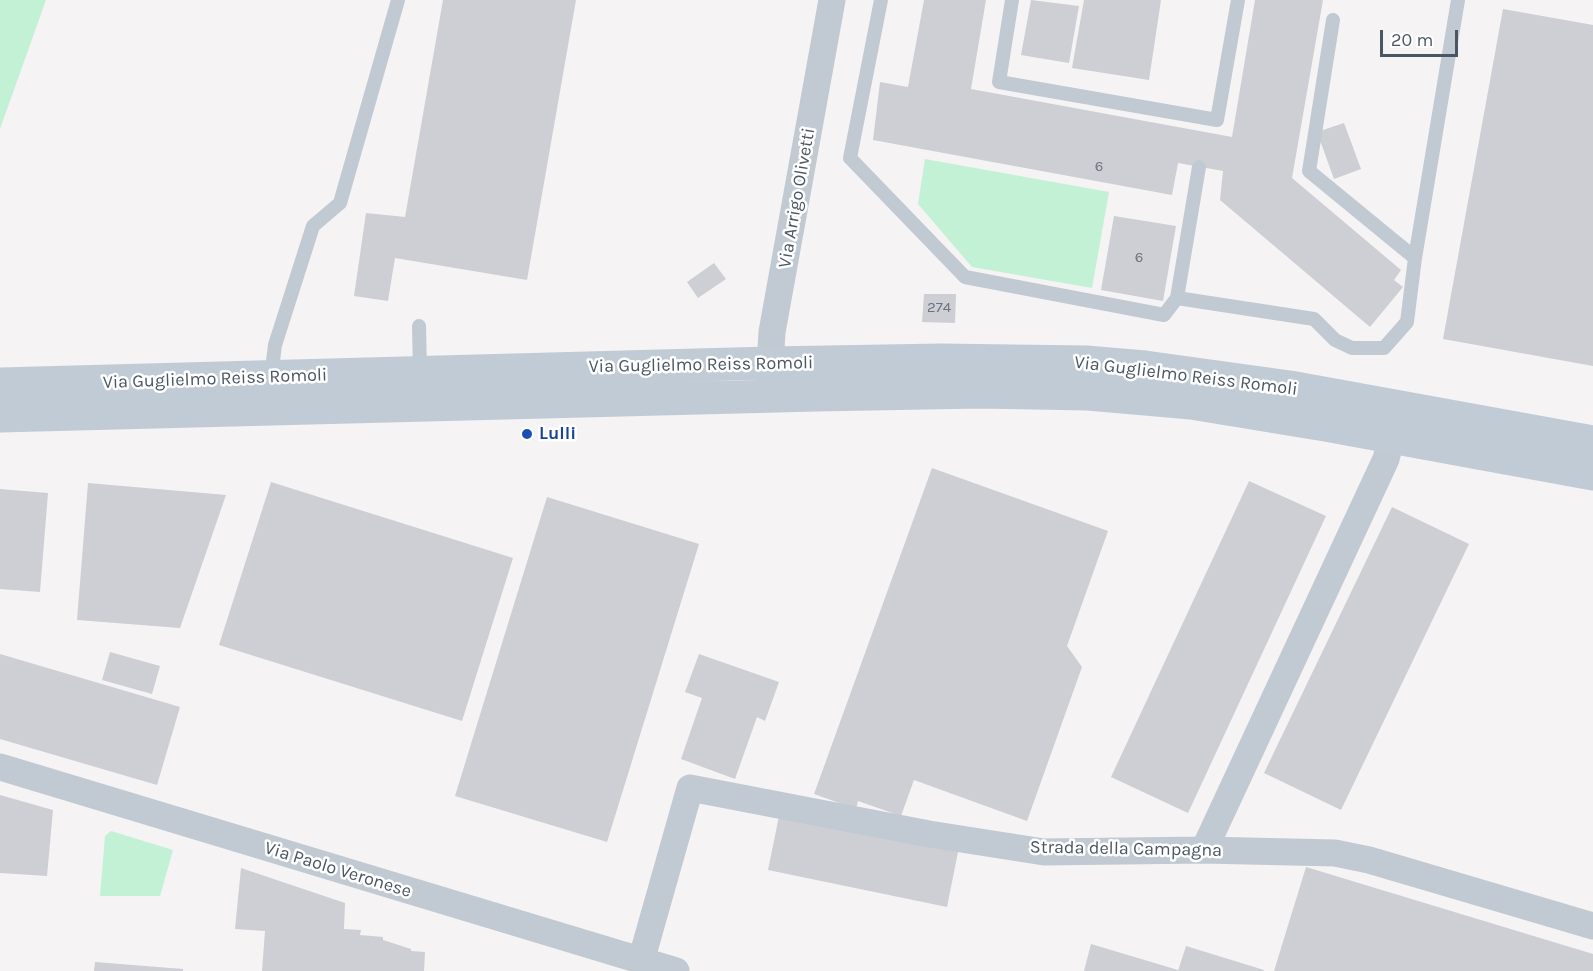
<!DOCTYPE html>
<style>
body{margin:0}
#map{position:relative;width:1593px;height:971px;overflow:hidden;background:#f5f3f3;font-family:Karla,sans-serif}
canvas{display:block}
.scale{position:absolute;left:1380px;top:30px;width:78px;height:27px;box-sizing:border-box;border:3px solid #4a5661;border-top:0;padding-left:8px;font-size:18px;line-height:21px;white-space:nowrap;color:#4a5661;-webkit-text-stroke:4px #fff;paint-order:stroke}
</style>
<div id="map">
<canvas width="1593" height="971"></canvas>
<div class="scale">20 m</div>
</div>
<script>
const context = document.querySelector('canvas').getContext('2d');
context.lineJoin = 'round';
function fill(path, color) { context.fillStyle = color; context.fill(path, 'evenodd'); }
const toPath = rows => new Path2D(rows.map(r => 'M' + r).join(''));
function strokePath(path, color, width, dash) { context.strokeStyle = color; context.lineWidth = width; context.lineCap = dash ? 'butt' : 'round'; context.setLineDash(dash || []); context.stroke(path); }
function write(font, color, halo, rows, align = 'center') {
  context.font = font + ' Karla,sans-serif'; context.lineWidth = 5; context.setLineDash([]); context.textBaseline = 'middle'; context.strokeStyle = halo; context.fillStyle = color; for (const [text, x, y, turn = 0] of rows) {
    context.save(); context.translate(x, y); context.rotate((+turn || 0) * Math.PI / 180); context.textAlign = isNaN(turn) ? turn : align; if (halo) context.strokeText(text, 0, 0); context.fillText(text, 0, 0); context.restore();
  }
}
fill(toPath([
 [0,0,46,0,0,129],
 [925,159,1109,192,1092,288,972,267,918,204],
 [111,831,173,850,160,896,100,896,105,836]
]), '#c3f1d5');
fill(toPath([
 [443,0,576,0,527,280,395,258,388,301,354,296,366,213,405,217],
 [924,0,986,0,971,89,1232,137,1255,0,1323,0,1292,178,1401,270,1394,280,1403,287,1370,327,1220,200,1223,171,1178,163,1172,195,873,140,880,82,908,87],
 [1031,0,1079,6,1069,63,1021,55],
 [1084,0,1161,0,1149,80,1072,68],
 [1503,9,1593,25,1593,366,1443,339],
 [1344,123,1361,169,1334,179,1317,132],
 [1114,216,1176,226,1163,301,1101,290],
 [714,263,726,279,698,298,687,282],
 [924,294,956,294,955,323,922,322],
 [932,468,1108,531,1067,646,1082,667,1027,821,914,780,901,816,858,801,856,809,814,794],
 [1249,481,1326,516,1188,813,1111,777],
 [271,482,513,558,462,721,219,645],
 [88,483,226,495,180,628,77,620],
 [0,489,48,493,40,592,0,589],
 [547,497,699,544,607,842,455,796],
 [1392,507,1469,544,1341,810,1264,773],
 [110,652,160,666,152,694,102,680],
 [0,654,180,707,157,785,0,739],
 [699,654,779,682,765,721,757,717,735,779,681,759,702,698,685,692],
 [0,795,53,810,47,876,0,873],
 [779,816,958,852,947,907,768,870],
 [1306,867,1593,954,1593,971,1274,971],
 [241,868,345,903,344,929,361,930,360,935,383,937,383,940,411,949,411,951,425,952,424,971,262,971,265,931,235,929],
 [1091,944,1178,970,1178,971,1084,971],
 [1186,946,1264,970,1264,971,1178,971],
 [95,962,183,969,183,971,94,971]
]), '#cdcfd5');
strokePath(toPath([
 [881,0,850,158,965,277,1164,315,1177,298,1314,319,1335,340,1352,348,1384,348,1407,322,1415,258,1458,0],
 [1012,0,999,82,1217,120,1238,0],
 [1333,20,1309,171,1415,258],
 [1177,298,1199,167],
 [419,326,420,372],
 [271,377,275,345,313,226,340,203,398,0]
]), '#c1cad2', 14);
strokePath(toPath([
 [769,383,772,332,832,0],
 [0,767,676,971],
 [1204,850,1386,459,1396,419],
 [641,961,690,788,929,834,1044,852,1204,850,1335,853,1369,860,1593,926]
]), '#c1cad2', 27);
strokePath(toPath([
 [0,384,770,363,941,360,1086,362,1145,367,1290,387,1593,442],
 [0,416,816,395,980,392,1088,394,1191,403,1325,425,1593,474]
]), '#c1cbd6', 33);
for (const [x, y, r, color] of [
 [527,434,6,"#1a4fb4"]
]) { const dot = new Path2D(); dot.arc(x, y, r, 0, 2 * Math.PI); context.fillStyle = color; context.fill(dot); strokePath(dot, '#fff', 2); }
write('15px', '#6b747e', null, [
 ["6",1099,167],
 ["6",1139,258],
 ["274",939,308]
]);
write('18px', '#4a5661', '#fff', [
 ["Via Arrigo Olivetti",797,198,-80],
 ["Via Guglielmo Reiss Romoli",701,365,-1],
 ["Via Guglielmo Reiss Romoli",1186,376,7],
 ["Via Guglielmo Reiss Romoli",215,379,-2],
 ["Strada della Campagna",1126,849,1],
 ["Via Paolo Veronese",338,870,17]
]);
write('bold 18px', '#164399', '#fff', [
 ["Lulli",539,434]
], 'left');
</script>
